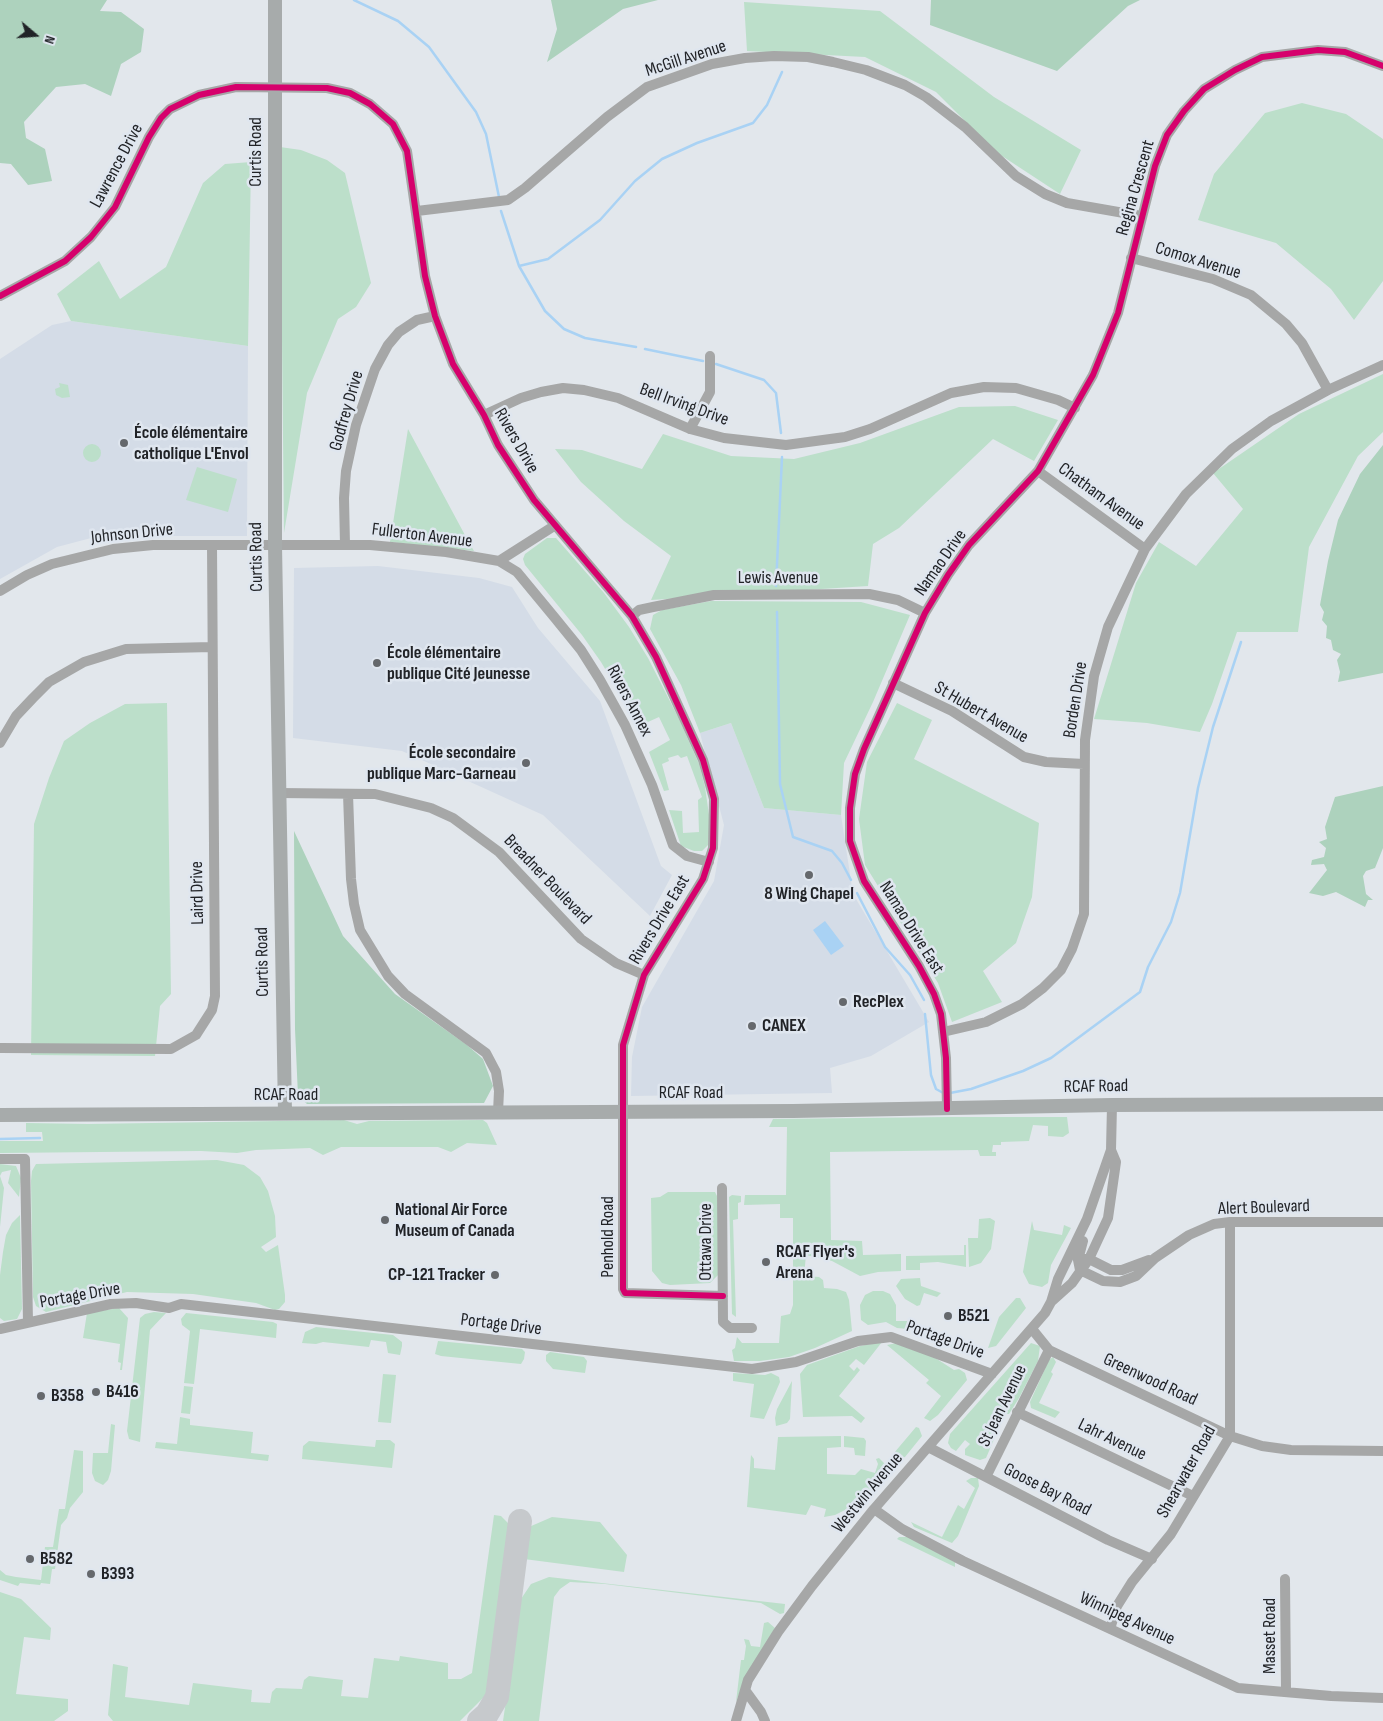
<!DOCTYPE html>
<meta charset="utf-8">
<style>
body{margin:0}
#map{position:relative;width:1383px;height:1721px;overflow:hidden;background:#e2e7ec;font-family:"Sofia Sans Condensed",sans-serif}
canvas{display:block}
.north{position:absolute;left:10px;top:10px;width:50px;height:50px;-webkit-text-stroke:4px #dfe6ef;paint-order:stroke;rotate:108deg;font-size:14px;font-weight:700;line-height:20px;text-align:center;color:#212327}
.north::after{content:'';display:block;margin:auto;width:18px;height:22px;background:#212327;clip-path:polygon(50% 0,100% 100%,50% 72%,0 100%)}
</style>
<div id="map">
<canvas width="1383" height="1721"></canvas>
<div class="north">N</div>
</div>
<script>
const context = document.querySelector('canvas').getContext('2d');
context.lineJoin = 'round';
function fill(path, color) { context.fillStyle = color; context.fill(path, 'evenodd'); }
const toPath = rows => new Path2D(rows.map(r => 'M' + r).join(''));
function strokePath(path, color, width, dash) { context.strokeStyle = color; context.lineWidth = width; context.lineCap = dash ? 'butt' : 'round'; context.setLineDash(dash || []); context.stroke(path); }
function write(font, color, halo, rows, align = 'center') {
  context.font = font + ' "Sofia Sans Condensed",sans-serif'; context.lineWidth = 5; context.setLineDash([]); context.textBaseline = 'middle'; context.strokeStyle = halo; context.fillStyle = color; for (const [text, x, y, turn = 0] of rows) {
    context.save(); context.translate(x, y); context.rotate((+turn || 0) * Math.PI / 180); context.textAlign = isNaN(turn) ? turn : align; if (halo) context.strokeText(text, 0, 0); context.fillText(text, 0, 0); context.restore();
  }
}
fill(toPath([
 [71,321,248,346,247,536,136,536,91,538,57,547,0,579,0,359,52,325],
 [378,566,479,578,512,587,538,628,600,701,661,866,672,875,650,916,543,815,402,751,293,738,294,568],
 [731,723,764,808,841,815,853,894,929,1022,871,1056,830,1068,832,1093,631,1096,632,1057,642,1007,714,881,724,825,700,733]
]), '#d4dce7');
fill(toPath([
 [744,2,880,11,994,97,1081,150,1060,194,996,152,936,92,865,57,747,51],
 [1302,103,1346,114,1383,139,1383,281,1354,320,1331,289,1276,243,1198,220,1214,174,1265,113],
 [280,147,301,150,327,160,345,173,371,283,356,307,338,319,307,393,284,533],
 [251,162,248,346,71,321,57,294,99,261,120,299,166,267,203,183,225,164],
 [1383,374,1383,432,1358,456,1309,547,1298,632,1237,632,1212,704,1200,732,1147,723,1094,719,1136,583,1159,542,1196,566,1243,509,1213,473,1299,414],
 [59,383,68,385,70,397,62,398,56,395,55,389,60,387],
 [1015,406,1058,420,1034,461,993,439,899,528,873,544,868,586,651,600,671,556,624,521,581,482,555,449,582,450,642,469,663,434,731,456,794,459,860,443,959,407],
 [408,429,466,537,474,551,390,542],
 '83 453a9 9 0 1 1 18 0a9 9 0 1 1-18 0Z',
 [197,467,237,479,228,512,186,500],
 [547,538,556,538,604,593,629,627,648,658,678,717,699,764,705,787,710,822,708,845,702,851,694,851,681,846,669,810,682,811,683,833,699,832,698,800,702,797,687,756,681,758,678,755,668,758,669,761,662,764,669,790,664,791,649,752,670,740,659,717,639,726,601,662,582,635,525,565,523,559,525,554],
 [711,601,861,602,910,615,873,702,844,763,841,815,764,808,731,723,700,733,681,685,650,629,653,615,662,610],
 [167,703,171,994,160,1006,155,1056,31,1055,34,824,49,778,64,741,90,723,125,704],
 [897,703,932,720,914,759,1039,823,1032,897,1016,943,983,971,1002,1002,952,1022,938,983,865,865,859,819,867,762],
 [948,1117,1067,1117,1069,1133,1063,1137,1048,1136,1048,1126,1033,1125,1029,1141,1001,1142,1001,1145,993,1145,992,1152,996,1152,996,1156,980,1156,978,1150,830,1152,831,1240,862,1241,863,1255,901,1254,901,1271,878,1272,860,1276,832,1261,806,1255,804,1276,819,1277,823,1280,824,1288,837,1289,846,1292,849,1300,852,1331,815,1348,789,1357,760,1361,734,1361,732,1350,735,1348,737,1337,742,1343,779,1343,781,1316,790,1314,793,1305,793,1218,780,1218,780,1204,744,1205,745,1195,786,1195,787,1127,769,1127,773,1119],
 [344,1120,357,1124,369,1121,483,1120,487,1123,497,1145,467,1143,451,1152,438,1147,341,1147,323,1155,310,1148,256,1150,237,1153,201,1151,0,1153,0,1141,43,1141,42,1132,26,1132,26,1123,88,1124],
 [217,1160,244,1165,260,1177,268,1191,275,1216,276,1237,261,1247,266,1252,278,1245,285,1295,285,1302,279,1309,275,1310,256,1303,193,1294,127,1292,46,1312,36,1306,33,1297,31,1181,32,1171,36,1164],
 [0,1164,16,1166,21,1178,19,1197,8,1183,11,1170,2,1172,0,1176,4,1188,0,1227],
 [668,1192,715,1192,718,1198,719,1274,710,1283,670,1285,662,1283,652,1271,651,1198,660,1197],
 [732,1195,741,1196,741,1202,738,1203,738,1219,733,1220,736,1317,732,1314,729,1197],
 [20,1215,22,1309,17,1319,4,1321,0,1318,0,1275,3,1252,6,1235,12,1223],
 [990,1218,995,1221,991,1249,981,1263,969,1267,968,1238,978,1238,979,1219],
 [1032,1221,1034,1230,1062,1235,1064,1225,1071,1228,1051,1265,1048,1283,1042,1287,1029,1284,1023,1272],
 [964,1245,966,1245,966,1267,938,1262,920,1263,920,1270,906,1270,906,1256,964,1255],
 [920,1278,921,1286,941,1293,937,1297,924,1293,920,1305,917,1306,905,1299,896,1286,901,1279],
 [873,1291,883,1291,890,1294,896,1305,896,1321,907,1321,908,1329,897,1328,886,1322,868,1325,861,1320,860,1305,865,1295],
 [1016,1298,1020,1298,1026,1308,996,1346,988,1348,999,1317],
 [119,1308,128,1318,122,1370,120,1370,121,1363,118,1362,120,1344,83,1338,87,1313],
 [154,1312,166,1313,150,1330,140,1442,129,1439,127,1431,140,1318,145,1314],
 [186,1313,273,1322,277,1324,276,1338,200,1329,194,1384,184,1383,190,1331,182,1325,181,1319],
 [316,1327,393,1335,402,1342,402,1346,400,1355,388,1353,386,1342,371,1340,369,1347,323,1342,316,1344,302,1343,305,1332],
 [924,1329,961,1343,959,1347,951,1347,928,1339,920,1334],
 [438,1341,522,1349,525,1352,524,1359,521,1364,441,1356,435,1354],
 [882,1342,864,1365,856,1359,849,1366,854,1371,857,1367,860,1370,839,1396,865,1418,861,1423,852,1416,803,1417,800,1374,807,1365,860,1346],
 [897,1343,926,1352,954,1370,959,1369,965,1373,967,1380,938,1415,930,1421,924,1418,941,1396,926,1383,929,1380,887,1345],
 [1031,1343,1040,1346,1038,1361,1019,1398,1009,1414,1005,1414,986,1458,980,1460,965,1455,965,1449,970,1444,965,1440,956,1451,951,1448,948,1443,950,1434],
 [550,1352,584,1357,587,1361,585,1373,553,1369,546,1361,546,1355],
 [1053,1357,1056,1362,1051,1372,1053,1374,1039,1403,1060,1412,1055,1418,1031,1408,1030,1402,1049,1360],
 [733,1373,765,1375,771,1373,779,1377,780,1382,764,1419,750,1417,754,1384,733,1381],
 [383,1374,396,1375,391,1423,378,1422],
 [792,1381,790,1419,787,1423,776,1426,775,1418,777,1409],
 [184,1386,193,1387,190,1414,181,1413],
 [180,1417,190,1419,190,1425,253,1432,251,1453,269,1455,268,1461,155,1448,156,1442,177,1444],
 [111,1424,115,1425,111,1471,108,1480,103,1485,95,1481,92,1473,93,1453,108,1453],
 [916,1427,919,1428,922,1436,905,1457,899,1459,894,1453],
 [841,1436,841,1447,827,1448,827,1474,855,1475,861,1469,875,1473,878,1464,876,1459,879,1458,890,1469,891,1472,865,1500,835,1515,824,1517,826,1509,811,1505,806,1515,747,1507,751,1455,754,1459,754,1468,775,1470,778,1437],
 [844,1436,864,1438,866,1441,865,1456,855,1455,854,1448,844,1447],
 [376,1440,390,1440,395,1444,392,1468,302,1459,303,1446,309,1441,375,1447],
 [74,1450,83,1451,83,1492,70,1508,67,1518,61,1525,55,1569,52,1569,50,1584,41,1583,40,1585,20,1583,18,1586,0,1580,0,1570,6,1575,16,1577,41,1580,45,1547,53,1547,59,1509,65,1509],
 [971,1478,978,1478,979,1486,958,1536,952,1543,914,1527,911,1522,942,1537,958,1505,964,1509,975,1488,966,1481],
 [494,1515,501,1516,511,1526,491,1690,460,1721,113,1721,108,1715,113,1664,128,1667,125,1697,189,1705,193,1683,252,1690,251,1702,270,1703,272,1692,276,1688,302,1689,304,1680,309,1676,343,1680,341,1696,368,1698,374,1658,399,1661,400,1656,448,1663,448,1679,461,1679,472,1673],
 [552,1517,600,1522,627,1555,624,1572,524,1559,529,1527],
 [899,1537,908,1537,955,1562,955,1567,897,1539],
 [549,1577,785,1604,784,1613,780,1614,761,1603,605,1584,570,1582,560,1589,554,1597,539,1721,503,1721,521,1599,531,1584],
 [0,1592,21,1599,51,1628,50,1640,24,1637,16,1694,68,1699,68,1711,54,1721,0,1721],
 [768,1622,775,1628,746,1675,736,1702,741,1660,744,1660,746,1646,744,1639,749,1640,751,1646,760,1647,764,1623]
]), '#bcdfca');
fill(toPath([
 [0,0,107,0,100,11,121,12,144,29,141,52,121,64,111,96,85,84,56,87,24,122,26,138,45,149,52,181,28,185,11,164,0,163],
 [551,0,658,0,623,9,547,62,557,29],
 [931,0,1140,0,1128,6,1057,71,930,25],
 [1383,445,1383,673,1338,682,1340,672,1337,660,1341,654,1333,650,1331,640,1326,638,1327,626,1322,620,1324,612,1320,605,1328,561,1338,520,1360,474],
 [1383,786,1383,848,1375,868,1366,871,1363,876,1366,894,1373,900,1368,900,1365,907,1336,892,1323,896,1309,893,1327,870,1324,864,1311,865,1312,860,1324,857,1326,848,1319,842,1327,839,1325,827,1335,797],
 [294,831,343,936,395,994,467,1045,483,1059,493,1086,484,1103,307,1104,298,1096,295,1029]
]), '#add2bd');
fill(toPath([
 [825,921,844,946,831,955,813,930]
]), '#a9d2f4');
strokePath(toPath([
 [354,0,398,21,429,47,476,112,486,134,499,197],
 [501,211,519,266,545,311,564,329,585,338,636,347],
 [519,266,548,259,600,220,635,181,662,159,697,143,753,123,767,105,782,72],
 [645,349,703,361],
 [716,364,764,380,776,393,781,433],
 [776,586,782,457],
 [777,612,780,784,793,837,832,851,842,863,851,880],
 [857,893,885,947,910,975,924,1000],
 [925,1014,931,1075,936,1089,945,1094],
 [950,1093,971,1089,1023,1071,1051,1058,1140,992,1148,967,1171,922,1180,893,1198,788,1213,727,1241,642],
 [0,1139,40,1138]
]), '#a9d2f4', 2.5);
strokePath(toPath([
 [479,1721,487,1714,497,1697,520,1521]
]), '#c6c9cc', 24);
strokePath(toPath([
 [417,211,508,200,525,188,607,117,647,87,712,64,745,58,774,56,808,57,833,62,866,70,905,85,926,97,965,127,1016,176,1045,194,1067,203,1141,216],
 [1131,258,1213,279,1251,295,1286,324,1302,343,1328,390],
 [0,296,65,261,91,237,115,207,149,137,161,118,170,109,199,95,236,87,327,88,350,93,370,104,393,124,407,151,425,276,435,316,453,364,484,415,498,445,534,500,632,616,656,657,703,760,714,799,713,848,703,879,644,975,623,1045,623,1289,625,1293,723,1296],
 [484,415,521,398,541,392,563,388,584,390,618,398,690,429,724,438,786,445,845,437,870,429,951,393,984,387,1016,388,1058,400,1075,408],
 [690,429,710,392,710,356],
 [1038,471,1145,549],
 [345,545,344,498,346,471,356,425,375,369,388,345,399,332,417,320,435,316],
 [499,561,517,572,555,618,581,650,600,680,625,725,652,785,673,845,687,856,709,862],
 [0,591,27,575,52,564,113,549,153,545,370,545,446,552,499,561,554,526],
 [632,616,639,610,653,607,714,595,869,594,898,600,925,613],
 [893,683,952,711,1024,757,1046,762,1084,764],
 [0,743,16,716,33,698,49,682,84,662,126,649,212,647],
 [279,793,375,794,431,808,453,818,499,852,581,939,616,963,644,975],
 [348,794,351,879,354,904,360,930,388,976,405,994,486,1053,496,1072,499,1091,498,1112],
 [943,1032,986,1022,1022,1004,1043,988,1061,970,1072,949,1084,914,1085,740,1094,676,1108,627,1145,549,1186,494,1232,449,1271,421,1328,390,1383,365],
 [0,1048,171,1049,196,1035,212,1010,215,996,212,545],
 [947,1109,946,1058,941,1014,934,994,919,966,864,881,850,841,850,808,855,774,864,749,925,613,948,575,969,545,1038,471,1093,375,1118,313,1155,166,1167,135,1184,111,1204,89,1235,70,1262,57,1318,50,1345,52,1383,66],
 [0,1159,25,1159,28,1322],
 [722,1188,723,1322,730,1328,752,1328],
 [1083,1241,1078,1260,1080,1270,1103,1281,1120,1282,1136,1276,1155,1258,1189,1235,1214,1224,1230,1222,1383,1222],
 [1084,1259,1089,1259,1111,1270,1122,1270,1149,1260],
 [1052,1301,1072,1283,1089,1259,1108,1218,1116,1162,1111,1150,1112,1105],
 [0,1329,111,1304,136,1303,169,1308,181,1304,752,1369,796,1362,858,1341,891,1337,992,1374],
 [1032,1329,1049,1350,1230,1436,1262,1446,1291,1450,1383,1451],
 [1017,1412,1193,1496],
 [928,1447,1108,1540,1152,1559],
 [986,1477,1049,1350],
 [874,1509,902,1529,963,1561,1238,1688,1331,1696,1383,1698],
 [1285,1579,1286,1692],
 [1110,1629,1117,1606,1132,1582,1171,1534,1230,1436,1230,1222],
 [745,1690,761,1712,765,1721],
 [736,1721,748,1680,778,1632,812,1586,874,1509,1045,1313,1051,1302,1058,1279,1087,1219,1111,1150]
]), '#a6a7a7', 10);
strokePath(toPath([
 [275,0,275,545,285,1113],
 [0,1115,793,1111,1112,1105,1383,1104]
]), '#a7abab', 14);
strokePath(toPath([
 [0,296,65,261,91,237,115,207,149,137,161,118,170,109,199,95,236,87,327,88,350,93,370,104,393,124,407,151,425,276,435,316,453,364,484,415,498,445,534,500,632,616,656,657,703,760,714,799,713,848,703,879,644,975,623,1045,623,1289,625,1293,723,1296],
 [947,1109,946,1058,941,1014,934,994,919,966,864,881,850,841,850,808,855,774,864,749,925,613,948,575,969,545,1038,471,1093,375,1118,313,1155,166,1167,135,1184,111,1204,89,1235,70,1262,57,1318,50,1345,52,1383,66]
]), '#d6006c', 6);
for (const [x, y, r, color] of [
 [124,443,5,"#65686c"],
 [377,663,5,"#65686c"],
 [526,763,5,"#65686c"],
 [809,875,5,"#65686c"],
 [843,1002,5,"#65686c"],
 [752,1026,5,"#65686c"],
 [385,1220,5,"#65686c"],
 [766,1262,5,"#65686c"],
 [495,1275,5,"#65686c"],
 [948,1316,5,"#65686c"],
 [96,1392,5,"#65686c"],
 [41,1396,5,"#65686c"],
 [30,1559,5,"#65686c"],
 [91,1574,5,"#65686c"]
]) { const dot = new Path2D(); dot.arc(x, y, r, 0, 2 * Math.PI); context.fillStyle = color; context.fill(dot); strokePath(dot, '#dfe6ef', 2); }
write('18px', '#212327', '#dfe6ef', [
 ["McGill Avenue",686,59,-18],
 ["Curtis Road",256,152,-90],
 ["Lawrence Drive",117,166,-62],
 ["Regina Crescent",1136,188,-74],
 ["Comox Avenue",1198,261,17],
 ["Bell Irving Drive",684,405,20],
 ["Godfrey Drive",347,411,-74],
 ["Rivers Drive",516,441,60],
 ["Chatham Avenue",1101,497,36],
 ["Johnson Drive",132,534,-6],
 ["Fullerton Avenue",422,536,7],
 ["Curtis Road",257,557,-91],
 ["Namao Drive",941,563,-55],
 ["Lewis Avenue",778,578],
 ["Borden Drive",1076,700,-81],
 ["Rivers Annex",629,701,62],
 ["St Hubert Avenue",981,713,30],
 ["Breadner Boulevard",547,880,46],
 ["Laird Drive",198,893,-91],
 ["Rivers Drive East",660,920,-59],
 ["Namao Drive East",911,928,58],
 ["Curtis Road",263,962,-91],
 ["RCAF Road",1096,1087,-1],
 ["RCAF Road",691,1093],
 ["RCAF Road",286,1095],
 ["Alert Boulevard",1264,1208,-2],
 ["Penhold Road",608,1237,-90],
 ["Ottawa Drive",706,1242,-90],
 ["Portage Drive",80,1296,-10],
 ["Portage Drive",501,1325,7],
 ["Portage Drive",945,1340,20],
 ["Greenwood Road",1150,1380,25],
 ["St Jean Avenue",1003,1406,-64],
 ["Lahr Avenue",1112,1440,26],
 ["Shearwater Road",1187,1472,-61],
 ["Goose Bay Road",1047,1490,27],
 ["Westwin Avenue",868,1493,-50],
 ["Winnipeg Avenue",1127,1619,25],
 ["Masset Road",1270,1636,-90]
]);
write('bold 18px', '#212327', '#dfe6ef', [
 ["École élémentaire",134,433],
 ["catholique L'Envol",134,454],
 ["École élémentaire",387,653],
 ["publique Cité Jeunesse",387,674],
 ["École secondaire",516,753,"right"],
 ["publique Marc-Garneau",516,774,"right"],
 ["8 Wing Chapel",809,894,"center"],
 ["RecPlex",853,1002],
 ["CANEX",762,1026],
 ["National Air Force",395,1210],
 ["Museum of Canada",395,1231],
 ["RCAF Flyer's",776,1252],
 ["Arena",776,1273],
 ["CP-121 Tracker",485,1275,"right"],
 ["B521",958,1316],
 ["B416",106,1392],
 ["B358",51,1396],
 ["B582",40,1559],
 ["B393",101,1574]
], 'left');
</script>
